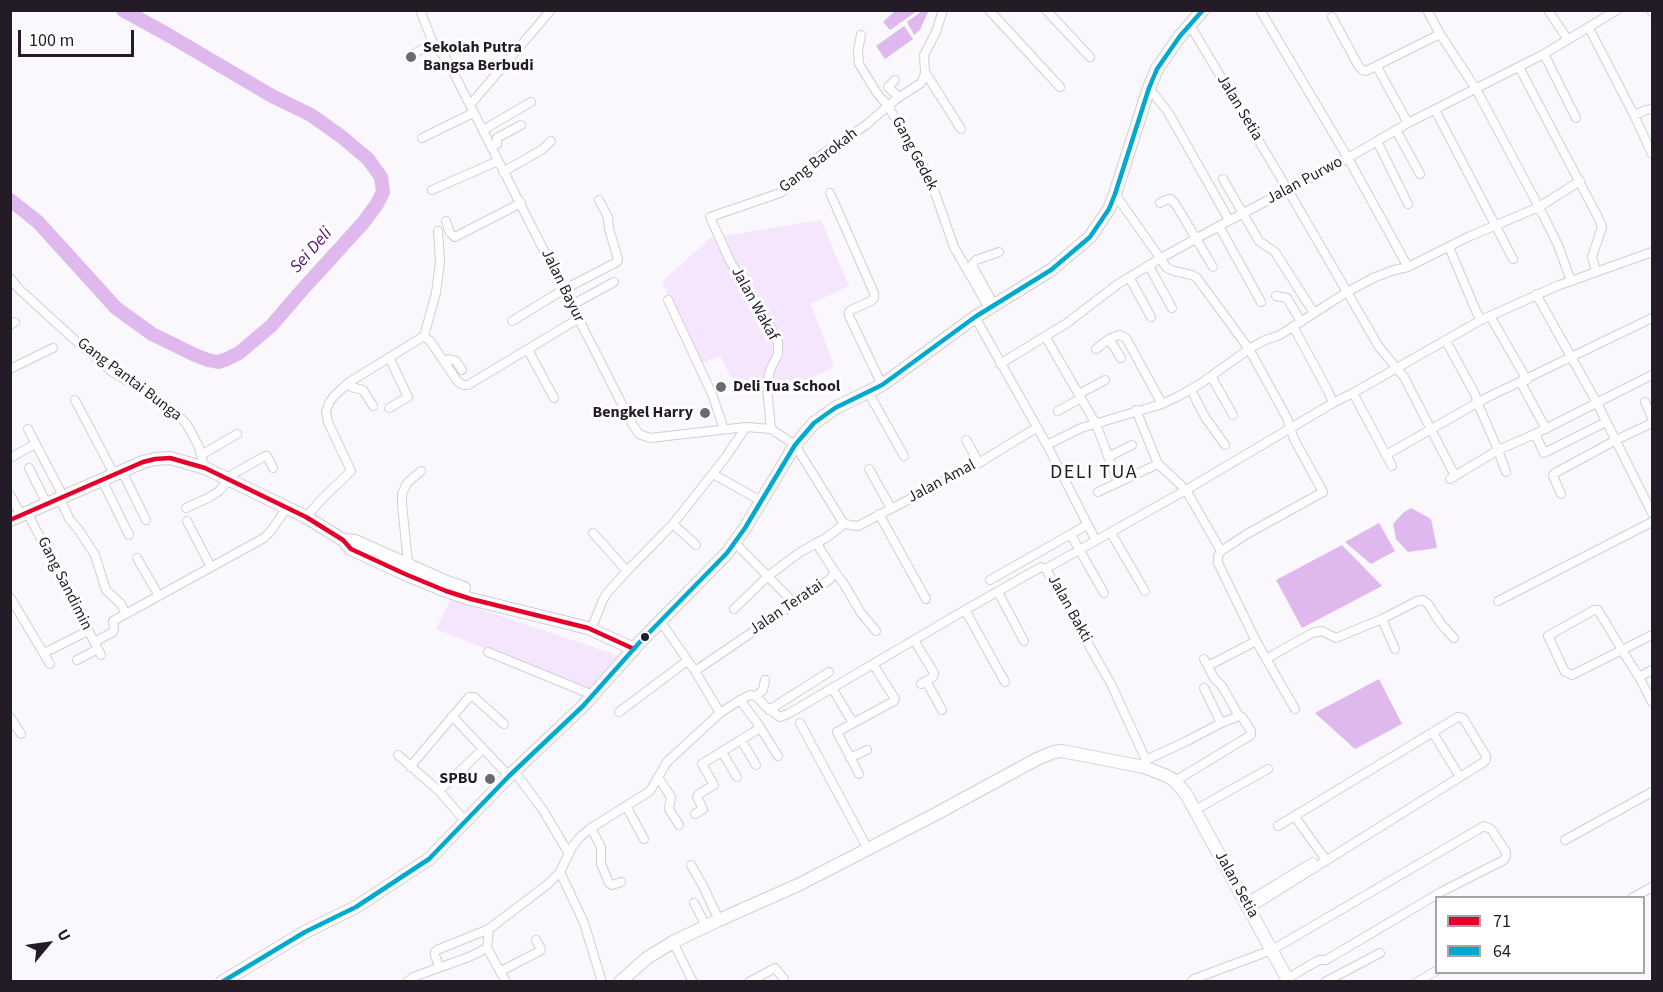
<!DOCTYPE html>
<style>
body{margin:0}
#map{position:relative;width:1663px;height:992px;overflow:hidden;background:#faf8fc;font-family:"Source Sans 3",sans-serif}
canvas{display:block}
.frame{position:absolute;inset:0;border:12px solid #231c26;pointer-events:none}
.legend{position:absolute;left:1435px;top:896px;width:210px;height:78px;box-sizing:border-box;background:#fff;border:2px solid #a7a4a8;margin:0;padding:8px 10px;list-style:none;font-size:18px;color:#231c26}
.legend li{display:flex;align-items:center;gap:12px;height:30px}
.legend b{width:30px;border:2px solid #a7a4a8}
.north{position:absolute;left:18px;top:914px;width:60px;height:60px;-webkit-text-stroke:4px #fff;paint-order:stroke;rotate:61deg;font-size:16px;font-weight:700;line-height:24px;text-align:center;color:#231c26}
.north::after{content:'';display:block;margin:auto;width:21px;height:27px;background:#231c26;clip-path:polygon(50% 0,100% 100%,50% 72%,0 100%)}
.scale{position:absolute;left:18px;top:30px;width:116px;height:27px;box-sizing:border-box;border:3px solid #231c26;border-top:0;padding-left:8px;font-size:18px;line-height:21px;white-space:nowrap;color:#231c26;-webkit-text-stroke:4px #fff;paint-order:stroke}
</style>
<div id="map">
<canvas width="1663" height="992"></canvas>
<div class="frame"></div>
<ul class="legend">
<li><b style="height:8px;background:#e4002b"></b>71</li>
<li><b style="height:8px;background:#00a9ce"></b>64</li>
</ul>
<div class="north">U</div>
<div class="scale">100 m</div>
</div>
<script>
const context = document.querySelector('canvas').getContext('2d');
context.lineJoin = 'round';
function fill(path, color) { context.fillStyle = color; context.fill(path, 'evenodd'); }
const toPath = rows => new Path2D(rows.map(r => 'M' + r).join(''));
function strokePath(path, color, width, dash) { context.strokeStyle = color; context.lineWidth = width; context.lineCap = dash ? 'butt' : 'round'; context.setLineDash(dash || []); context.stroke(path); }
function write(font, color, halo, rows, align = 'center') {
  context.font = font + ' "Source Sans 3",sans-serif'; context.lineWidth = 6; context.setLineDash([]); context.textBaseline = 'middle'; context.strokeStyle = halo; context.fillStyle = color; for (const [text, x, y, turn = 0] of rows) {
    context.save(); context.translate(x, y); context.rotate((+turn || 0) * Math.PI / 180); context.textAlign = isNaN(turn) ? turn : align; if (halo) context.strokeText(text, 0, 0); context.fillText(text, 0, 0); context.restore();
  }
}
fill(toPath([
 [821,220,849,286,811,304,834,366,794,387,731,378,720,356,699,364,662,282,710,238],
 [451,599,619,656,592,691,436,629]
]), '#f6e6fd');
fill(toPath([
 [895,11,895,10,917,11,890,30,883,22],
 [922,11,927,11,928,12,920,30,914,35,907,22],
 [904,26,913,39,885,59,876,46],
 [1411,508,1431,519,1437,548,1408,552,1396,539,1393,524,1403,513],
 [1379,523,1395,551,1371,564,1345,542],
 [1342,545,1382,586,1302,628,1276,580],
 [1379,679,1402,724,1355,749,1315,713]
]), '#dfb8ee');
strokePath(toPath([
 [10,200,38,222,116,308,152,334,195,355,208,360,218,362,227,359,239,353,271,326,303,289,363,223,377,204,383,192,381,177,368,159,342,137,311,115,272,96,170,36,123,10]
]), '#dfb8ee', 14);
const minor = toPath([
 [420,10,433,43,447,60,470,105],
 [551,10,470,105,631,422,639,434,650,438,746,427,771,429,795,445,844,524],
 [943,10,936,32,924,55,925,72,924,77,921,83,895,100,888,106,926,171,933,187,954,247,989,308],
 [989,10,1060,87],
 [1046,10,1090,57],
 [1260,10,1348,158,1408,267],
 [1427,10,1440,34,1476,89,1539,207,1558,245,1571,281],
 [1548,10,1568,40],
 [1652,10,1652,12],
 [1332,17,1358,65,1362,70,1366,71,1440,34],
 [1190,25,1288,190,1379,347,1404,377,1455,476],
 [1589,28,1634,115,1652,154],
 [417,52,433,43],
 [1544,54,1576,118],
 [1377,67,1408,123],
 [1519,67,1599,219,1602,227,1592,257,1596,271],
 [925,72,961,129],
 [895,80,888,87,899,97],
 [1149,88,1168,112,1229,220],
 [1435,110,1513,259],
 [1634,115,1646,110,1652,109],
 [483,130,531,102],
 [1396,130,1420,174],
 [422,138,473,113],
 [1377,141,1408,204],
 [491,147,497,144,497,138,521,125],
 [503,172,543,149,551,141],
 [1223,179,1259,241,1275,252,1314,313],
 [432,190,498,161],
 [830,193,874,293,874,298,871,301,851,310,849,312,849,316,882,385],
 [1115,194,1167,268,1174,271,1192,275,1197,278,1249,349,1287,418,1294,439,1323,492,1247,534,1221,551],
 [1160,203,1166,200,1171,199,1176,205,1213,267],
 [446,221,450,233,455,237,521,203],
 [1219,226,1261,302],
 [1449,247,1476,311,1481,320],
 [1149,266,1172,308],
 [1129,277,1151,317],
 [10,278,19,289,75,340,111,371,166,405,186,423,198,445,205,468],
 [1536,294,1597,403,1652,513],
 [1276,296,1287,298,1301,322],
 [668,300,712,394,724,429],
 [572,305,614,282],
 [994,305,972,265,976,260,999,252],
 [1490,316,1557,286,1652,252],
 [975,317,1047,445,1095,539,1095,541],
 [512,321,563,290,617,262,618,259,609,229,608,217,599,200],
 [10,325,15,322],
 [1293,326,1328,391,1333,403],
 [424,336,436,293,440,261,438,231],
 [1045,336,1096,424,1118,482],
 [1109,339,1121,358],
 [1446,341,1475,394,1478,404,1498,450,1506,472],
 [1096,349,1109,339,1119,335,1126,338,1162,404],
 [528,350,554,398],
 [444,361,449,359,456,361,462,370],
 [1000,364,1067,323,1118,284,1161,258,1219,226,1348,158,1408,123,1544,54,1617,10],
 [10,369,53,348],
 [1211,376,1233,415],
 [348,383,351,387,363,390,373,406],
 [1521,383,1546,429],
 [1191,390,1205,417,1225,445],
 [868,392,904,456],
 [1353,393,1481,320,1490,316,1527,380],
 [1079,394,1105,380],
 [75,400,114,474],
 [1645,402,1652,418],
 [389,408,408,397,389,357],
 [1136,410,1158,464],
 [1058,411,1081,398],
 [28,429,64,498],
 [771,429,767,387,770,370,778,354,778,343,772,329,731,263,710,217,780,193,802,176,821,155,866,125,888,106,877,93,859,64,858,50,861,35],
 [1535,434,1544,453,1606,422],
 [966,440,979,463],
 [1047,445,1081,428,1162,404,1177,397,1200,384,1249,349,1265,340,1280,335,1347,292,1373,278,1394,270,1408,267,1468,237,1539,207,1580,181],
 [201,455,237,434],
 [1386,455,1484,399,1652,318],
 [12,457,35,444],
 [1108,457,1132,445],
 [29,468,47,504],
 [869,469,891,508],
 [122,471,146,520],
 [713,474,761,501],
 [226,478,265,456,267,456,273,468],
 [1450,479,1498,450,1535,434,1652,375],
 [102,480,129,535],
 [1186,490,1221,551,1218,556,1218,563,1256,641,1295,709],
 [1098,492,1158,464,1181,485],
 [1561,494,1554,478,1553,475,1555,473,1616,440,1652,423],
 [10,495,21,515],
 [60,499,70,520,78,529,95,555,106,590,121,604,126,614],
 [186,508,210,497,219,491,229,480],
 [27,512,101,655],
 [879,514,926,599],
 [306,517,322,499,351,471,328,422,326,412,329,403,334,396,348,383,424,336,430,341,458,382,463,385,468,385,578,319],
 [187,521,211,567],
 [673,524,696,545],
 [844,524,858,526,979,463,1036,428],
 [593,533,627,571],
 [1111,533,1145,591],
 [1071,535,1104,593],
 [735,543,794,603],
 [137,558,159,596],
 [408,564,402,504,402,494,407,483,421,471],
 [835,572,844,584,861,613,876,631],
 [990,580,1087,525],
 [998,592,1024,641],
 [10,597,50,664],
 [1498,601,1652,522],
 [734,609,768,576,799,553,818,542],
 [965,610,1005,682],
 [1382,619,1395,649],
 [594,622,603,600,607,593,627,571,673,524,725,458,746,427],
 [661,622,695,671,720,713],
 [1652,635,1572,675,1565,672,1548,636,1594,610,1598,610,1622,650,1639,677,1652,702],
 [914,640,934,673,933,677,921,684],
 [94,642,113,632,114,628,113,621,264,538,270,532,286,509],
 [488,652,593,695],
 [44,653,88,631],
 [1204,659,1214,678,1222,686,1239,716],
 [1266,659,1312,633,1322,631,1336,638,1382,619,1417,601,1423,600,1428,604,1441,624,1454,638],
 [77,660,98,649],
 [1208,666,1256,641],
 [695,671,829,580,835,572,820,549,818,542,826,538,844,524],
 [1639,677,1652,670],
 [926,681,942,710],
 [832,688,853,723],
 [1204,688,1221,723],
 [756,696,763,690,765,680],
 [740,700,758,724,778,756],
 [769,710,829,672],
 [619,712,687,661],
 [452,716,509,776],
 [10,717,21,734],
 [800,723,868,849],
 [1433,733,1460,777],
 [741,740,756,765],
 [722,752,737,777],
 [398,755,439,791,483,749],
 [850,758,867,750],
 [1146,760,1187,741,1221,723,1239,716,1242,717,1251,731,1251,735,1175,781],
 [410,767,469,697,474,697,504,724],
 [1144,767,1146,760,1111,684,1047,571,1047,568,1186,490,1333,403,1353,393,1392,466],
 [514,771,543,810,569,854],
 [859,774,837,732,894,701,895,699,873,664],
 [658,777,671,797,669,809,679,825],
 [439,791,466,822],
 [626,806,644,839],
 [1195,810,1268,769],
 [695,814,703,809,697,797,699,794,714,785,702,764,760,728],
 [1295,817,1326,860],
 [591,828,601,847,601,864,609,883,612,885,621,882],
 [1565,840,1652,792],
 [691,865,703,886,719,920],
 [560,872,584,923,602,982],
 [1632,898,1652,887],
 [1247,902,1313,862],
 [694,903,706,926],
 [1250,908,1484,762,1486,760,1486,756,1463,718,1458,717,1278,826],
 [489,929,487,948,506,982],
 [673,942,693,982],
 [439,967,435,955,435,952,437,950,489,929,548,884,560,872,572,847,580,837,591,828,650,791,667,762,720,713,740,700,750,695,756,696,766,707,780,717,788,714,965,610,1041,567,1046,569],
 [501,971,540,951,541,949,536,940],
 [407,982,413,977,469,957,487,948],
 [749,982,775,968,784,979],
 [1191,982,1194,979,1272,950,1484,826,1491,829,1506,852,1506,856,1504,860,1441,892,1326,960,1319,960,1288,978],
 [1325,982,1380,953],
 [1417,982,1436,971]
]);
const secondary = toPath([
 [10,520,143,462,155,459,170,458,205,468,306,517,343,540,351,549,405,574,446,591,471,599,588,628,634,649],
 [343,540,355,541,449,583,464,588]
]);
const primary = toPath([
 [222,982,305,932,356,907,429,859,509,776,583,706,639,643,727,553,745,528,795,445,814,423,835,408,882,385,975,317,1051,270,1090,237,1109,209,1115,194,1149,88,1157,69,1180,36,1203,10],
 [620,982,647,958,673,942,719,920,798,885,934,815,1037,759,1054,752,1062,751,1144,767,1167,776,1175,781,1186,794,1289,982]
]);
strokePath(minor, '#d2ced5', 10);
strokePath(secondary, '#d2ced5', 14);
strokePath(primary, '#d2ced5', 14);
strokePath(minor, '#fefeff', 8);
strokePath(secondary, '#fefeff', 12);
strokePath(primary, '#fefeff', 12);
strokePath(toPath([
 [10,520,143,462,155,459,170,458,205,468,306,517,343,540,351,549,405,574,446,591,471,599,588,628,634,649]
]), '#e4002b', 4.5);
strokePath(toPath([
 [222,982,305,932,356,907,429,859,509,776,583,706,639,643,727,553,745,528,795,445,814,423,835,408,882,385,975,317,1051,270,1090,237,1109,209,1115,194,1149,88,1157,69,1180,36,1203,10]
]), '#00a9ce', 4.5);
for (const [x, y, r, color] of [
 [411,57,6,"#6e6971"],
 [721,387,6,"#6e6971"],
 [705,413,6,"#6e6971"],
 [645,637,5,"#231c26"],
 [490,779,6,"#6e6971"]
]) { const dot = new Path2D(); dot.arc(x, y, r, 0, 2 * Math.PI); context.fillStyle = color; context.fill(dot); strokePath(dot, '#fff', 2); }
write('bold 16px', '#231c26', '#fff', [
 ["Sekolah Putra",423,48],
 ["Bangsa Berbudi",423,66],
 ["Deli Tua School",733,387],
 ["Bengkel Harry",693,413,"right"],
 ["SPBU",478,779,"right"]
], 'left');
write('16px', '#231c26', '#fff', [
 ["Jalan Setia",1239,108,59],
 ["Gang Gedek",914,154,62],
 ["Gang Barokah",819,161,-38],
 ["Jalan Purwo",1305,181,-28],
 ["Jalan Bayur",562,286,64],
 ["Jalan Wakaf",754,304,61],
 ["Gang Pantai Bunga",129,380,37],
 ["Jalan Amal",942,482,-28],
 ["Gang Sandimin",64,584,63],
 ["Jalan Teratai",787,608,-34],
 ["Jalan Bakti",1069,609,61],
 ["Jalan Setia",1236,885,61]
]);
write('italic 18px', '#5b1770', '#fff', [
 ["Sei Deli",312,251,-49]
]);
context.letterSpacing = '1.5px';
write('20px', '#231c26', '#fff', [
 ["DELI TUA",1094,474]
]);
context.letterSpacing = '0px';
</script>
